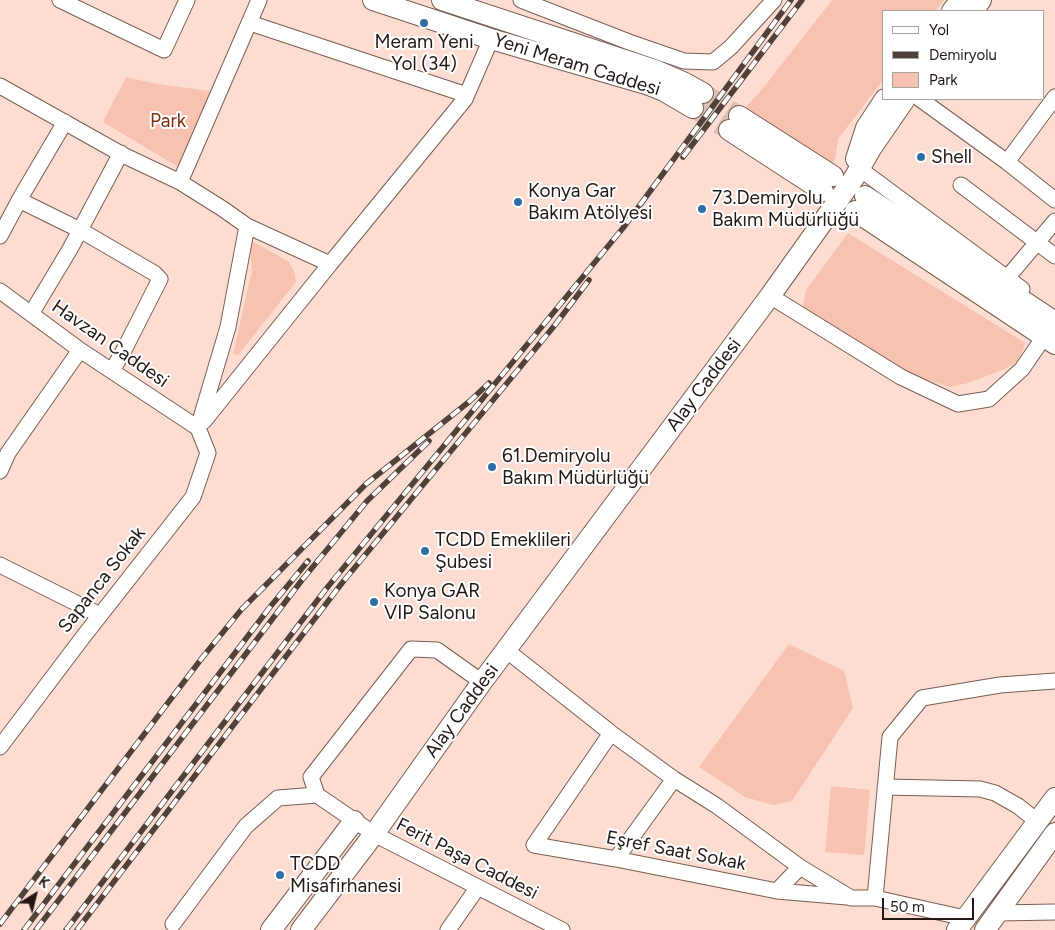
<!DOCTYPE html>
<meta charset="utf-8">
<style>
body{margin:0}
#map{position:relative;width:1055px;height:930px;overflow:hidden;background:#fdddd1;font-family:Figtree,sans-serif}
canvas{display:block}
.legend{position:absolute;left:882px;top:10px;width:162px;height:90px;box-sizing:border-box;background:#fff;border:1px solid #a7a3a1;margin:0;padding:6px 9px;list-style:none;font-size:15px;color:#231814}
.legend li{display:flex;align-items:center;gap:10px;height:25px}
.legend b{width:25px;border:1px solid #a7a3a1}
.north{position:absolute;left:10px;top:870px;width:50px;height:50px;-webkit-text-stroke:4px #fff;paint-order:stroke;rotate:36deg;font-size:14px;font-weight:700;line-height:20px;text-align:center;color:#231814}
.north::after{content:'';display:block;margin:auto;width:18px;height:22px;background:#231814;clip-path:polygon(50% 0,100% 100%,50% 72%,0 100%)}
.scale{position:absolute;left:882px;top:898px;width:92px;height:22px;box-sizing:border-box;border:2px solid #231814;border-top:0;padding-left:6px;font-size:15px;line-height:18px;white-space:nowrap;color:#231814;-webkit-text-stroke:4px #fff;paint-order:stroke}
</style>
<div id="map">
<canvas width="1055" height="930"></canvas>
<ul class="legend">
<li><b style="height:6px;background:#fff"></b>Yol</li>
<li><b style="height:6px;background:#50413b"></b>Demiryolu</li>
<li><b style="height:14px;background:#f7c2af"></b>Park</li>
</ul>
<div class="north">K</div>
<div class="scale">50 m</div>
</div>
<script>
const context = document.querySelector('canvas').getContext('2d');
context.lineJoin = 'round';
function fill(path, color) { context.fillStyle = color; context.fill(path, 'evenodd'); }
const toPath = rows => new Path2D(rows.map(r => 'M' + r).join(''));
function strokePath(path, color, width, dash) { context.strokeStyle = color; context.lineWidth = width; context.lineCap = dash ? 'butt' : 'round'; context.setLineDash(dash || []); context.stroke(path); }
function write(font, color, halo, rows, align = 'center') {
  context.font = font + ' Figtree,sans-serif'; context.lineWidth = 4; context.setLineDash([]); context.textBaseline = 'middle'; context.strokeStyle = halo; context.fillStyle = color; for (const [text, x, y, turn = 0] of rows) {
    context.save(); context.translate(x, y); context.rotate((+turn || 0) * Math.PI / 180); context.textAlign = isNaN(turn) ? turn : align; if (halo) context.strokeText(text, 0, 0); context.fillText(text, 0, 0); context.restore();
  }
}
fill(toPath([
 [832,0,944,0,935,11,884,11,884,79,838,139,835,159,830,168,736,118,764,87],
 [126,77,151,83,216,92,185,171,103,122],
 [848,233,1025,343,1019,360,1005,369,968,383,950,387,917,377,802,311,806,290],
 [250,240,289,262,294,271,296,282,238,355,233,354,252,271],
 [789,644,844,671,853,708,792,801,773,805,745,797,699,767],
 [831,786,870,790,864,855,825,852]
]), '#f7c2af');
strokePath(toPath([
 [703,93,739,116],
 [693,108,729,130]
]), '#dcbfb5', 20, [20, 10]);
const minor = toPath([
 [60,0,164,50,187,0],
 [521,0,629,42,684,61,713,62,731,47,774,0],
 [250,23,467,95],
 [0,86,123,155,180,182,223,209,247,226,228,327,198,428],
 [920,99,1007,162,1055,200],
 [1007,162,1055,97],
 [864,172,1022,289],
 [180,182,259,0],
 [961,185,1055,256],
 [19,200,80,230,154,273,160,279,124,350,112,371],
 [247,226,330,264,465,99,491,39],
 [0,236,22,195,65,122],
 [1007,278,1055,221],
 [0,291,80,350,198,428],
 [770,296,901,377,958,404,989,399,1022,369,1044,337],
 [31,314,70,249,121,153],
 [204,421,330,264],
 [0,471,8,453,80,350],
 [0,565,100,615],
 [506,650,611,733,674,779,717,806,800,867,851,898,875,898,965,918],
 [482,682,437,650,411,649,311,777,317,795,374,834,562,930],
 [611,733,534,845,616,859,777,891,800,867],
 [0,747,83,637,193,497,208,453,198,428],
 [885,787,980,789,995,793,1018,806,1037,821],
 [616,859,674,779],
 [777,891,847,897],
 [875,898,890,737,922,698,1000,685,1055,681],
 [997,913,1055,912],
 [173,924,246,826,278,798,317,795],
 [448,930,478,887]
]);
const major = toPath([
 [373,0,491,39,649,85,664,91,693,108],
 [442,0,655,70,685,83,703,93],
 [952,11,961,0],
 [972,11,981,0],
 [739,116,833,176],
 [729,130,823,191],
 [856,159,866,128,885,99],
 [865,196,1055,322],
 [855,211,1055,344],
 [271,930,354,821],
 [301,930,374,834,482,682,770,296,854,178,872,147,905,99],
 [957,930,1055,798],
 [985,930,1055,833]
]);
strokePath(minor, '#795d53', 17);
strokePath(major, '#795d53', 22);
strokePath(minor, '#fff', 15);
strokePath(major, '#fff', 20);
const rail = toPath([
 [683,157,802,0],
 [0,924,202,658,241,610,366,484,470,401,489,383],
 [24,930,270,607,308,561],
 [36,930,302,580,367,501,429,441],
 [66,930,326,589,623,228,791,0],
 [77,930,342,583,555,325,589,280]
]);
strokePath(rail, '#50413b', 5.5);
strokePath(rail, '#fff', 4, [11]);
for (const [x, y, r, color] of [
 [424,23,5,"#2d6ea4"],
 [921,157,5,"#2d6ea4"],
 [518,202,5,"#2d6ea4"],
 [702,209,5,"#2d6ea4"],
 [492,467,5,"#2d6ea4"],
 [425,551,5,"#2d6ea4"],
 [374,602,5,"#2d6ea4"],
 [280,875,5,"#2d6ea4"]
]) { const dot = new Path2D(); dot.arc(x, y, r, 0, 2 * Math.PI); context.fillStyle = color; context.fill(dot); strokePath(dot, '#fff', 2); }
write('19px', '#231814', '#fff', [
 ["Meram Yeni",424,42,"center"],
 ["Yol (34)",424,64,"center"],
 ["Shell",931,157],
 ["Konya Gar",528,191],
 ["Bakım Atölyesi",528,213],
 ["73.Demiryolu",712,198],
 ["Bakım Müdürlüğü",712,220],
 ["61.Demiryolu",502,456],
 ["Bakım Müdürlüğü",502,478],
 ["TCDD Emeklileri",435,540],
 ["Şubesi",435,562],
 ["Konya GAR",384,591],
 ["VIP Salonu",384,613],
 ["TCDD",290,864],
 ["Misafirhanesi",290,886]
], 'left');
write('19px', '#231814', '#fff', [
 ["Yeni Meram Caddesi",577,65,17],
 ["Havzan Caddesi",110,344,35],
 ["Alay Caddesi",704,385,-53],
 ["Sapanca Sokak",102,580,-52],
 ["Alay Caddesi",462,711,-54],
 ["Eşref Saat Sokak",676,851,11],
 ["Ferit Paşa Caddesi",467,859,27]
]);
write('19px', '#7e310f', '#fff', [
 ["Park",168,121]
]);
</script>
